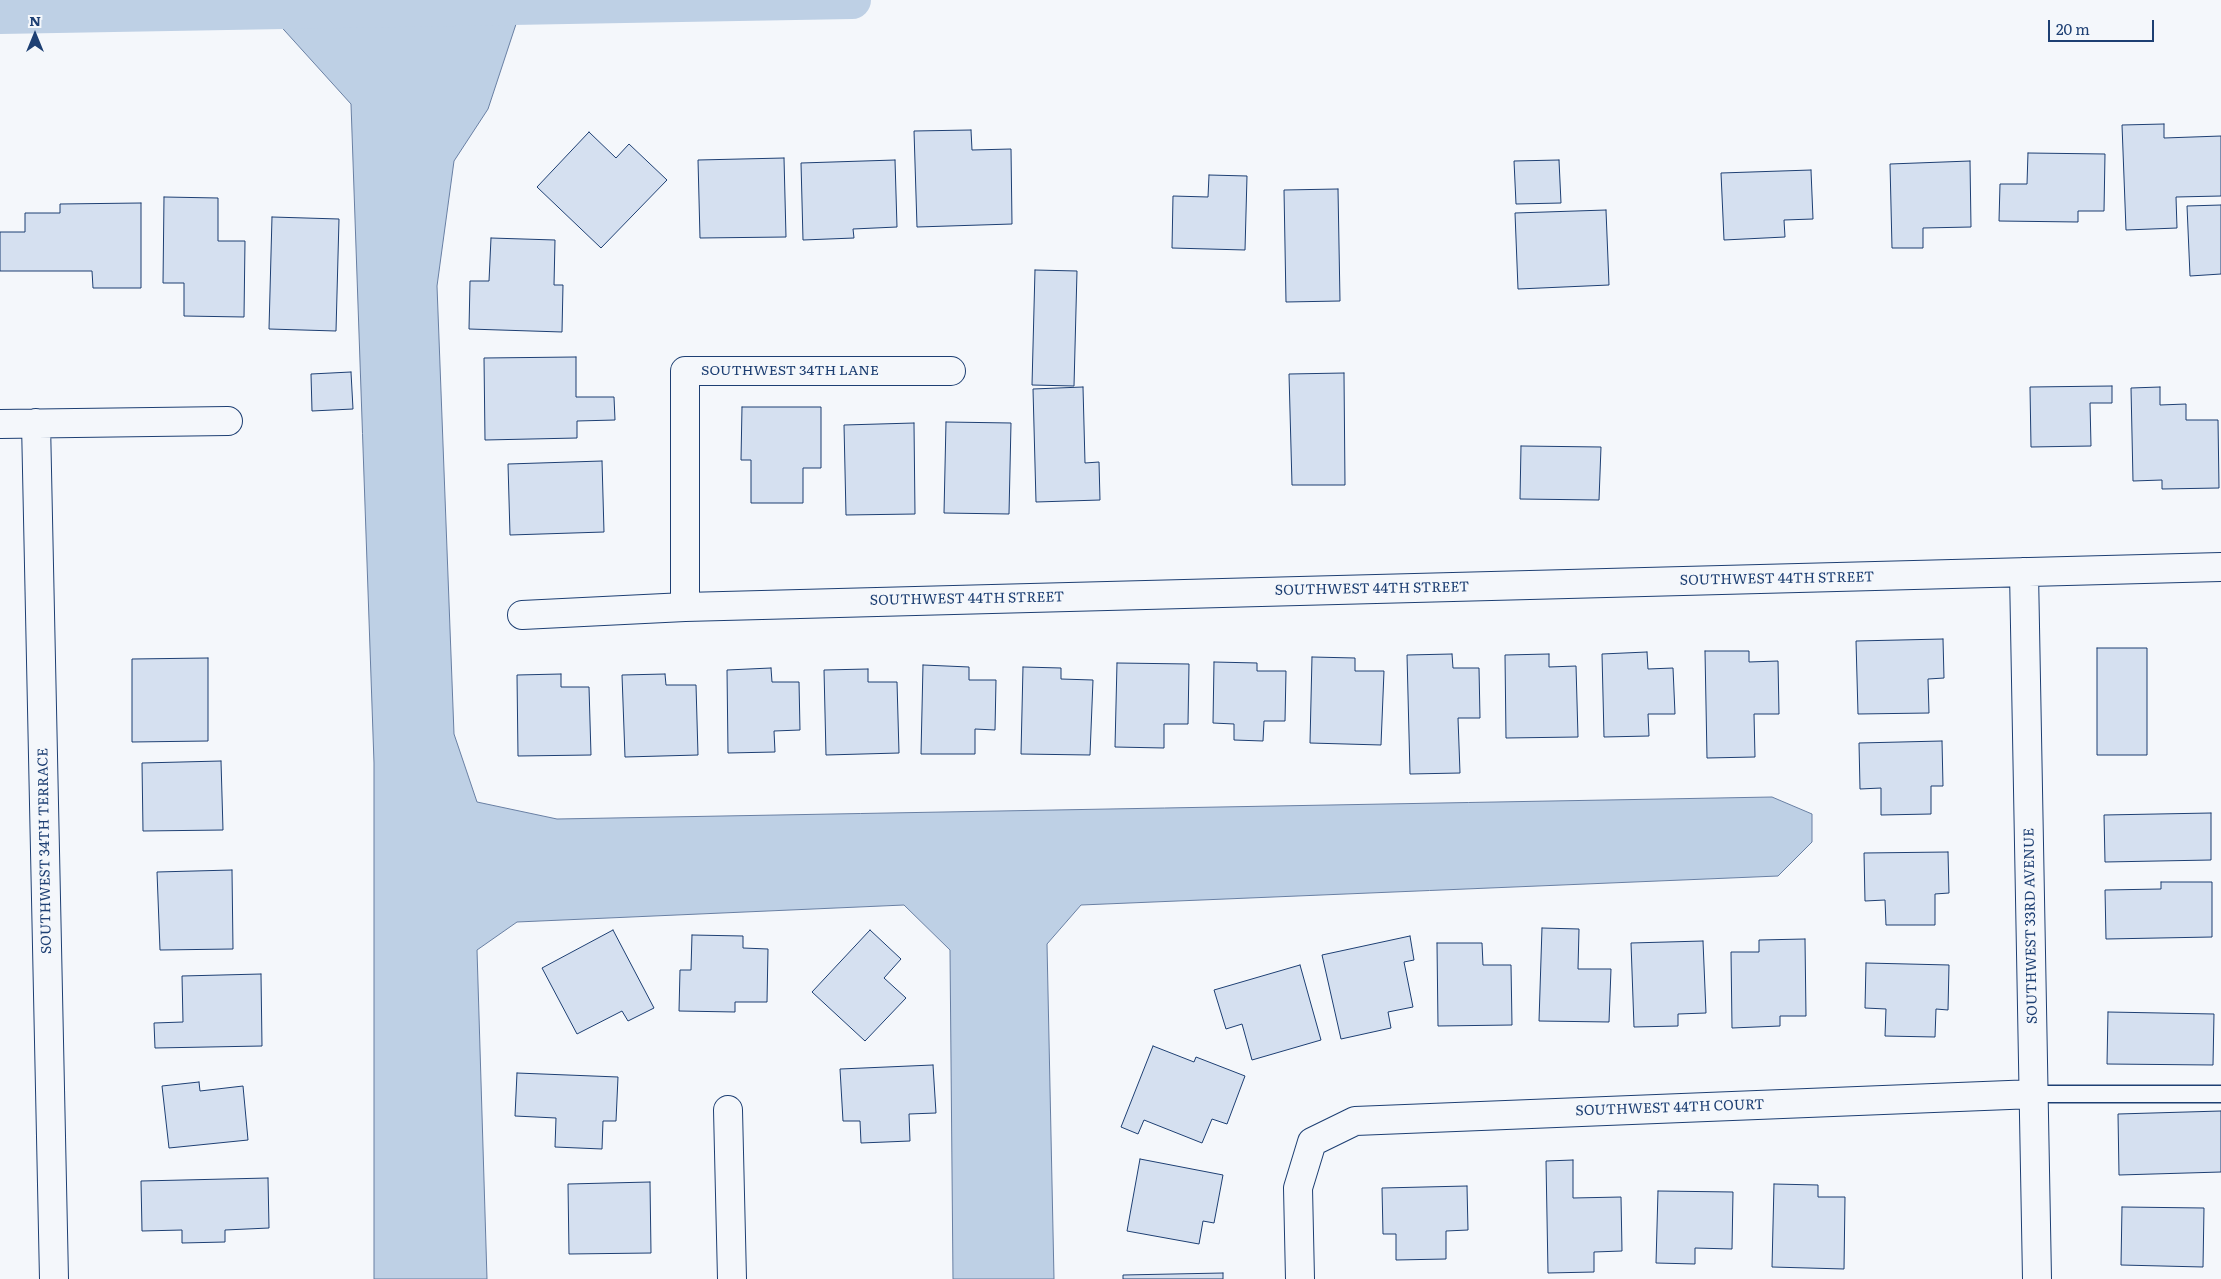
<!DOCTYPE html>
<style>
body{margin:0}
#map{position:relative;width:2221px;height:1279px;overflow:hidden;background:#f4f7fb;font-family:Literata,serif}
canvas{display:block}
.north{position:absolute;left:10px;top:10px;width:50px;height:50px;-webkit-text-stroke:4px #f4f7fb;paint-order:stroke;rotate:0deg;font-size:14px;font-weight:700;line-height:20px;text-align:center;color:#1d3f73}
.north::after{content:'';display:block;margin:auto;width:18px;height:22px;background:#1d3f73;clip-path:polygon(50% 0,100% 100%,50% 72%,0 100%)}
.scale{position:absolute;left:2048px;top:20px;width:106px;height:22px;box-sizing:border-box;border:2px solid #1d3f73;border-top:0;padding-left:6px;font-size:15px;line-height:18px;white-space:nowrap;color:#1d3f73;-webkit-text-stroke:4px #f4f7fb;paint-order:stroke}
</style>
<div id="map">
<canvas width="2221" height="1279"></canvas>
<div class="north">N</div>
<div class="scale">20 m</div>
</div>
<script>
const context = document.querySelector('canvas').getContext('2d');
context.lineJoin = 'round';
function fill(path, color) { context.fillStyle = color; context.fill(path, 'evenodd'); }
const toPath = rows => new Path2D(rows.map(r => 'M' + r).join(''));
function strokePath(path, color, width, dash) { context.strokeStyle = color; context.lineWidth = width; context.lineCap = dash ? 'butt' : 'round'; context.setLineDash(dash || []); context.stroke(path); }
function write(font, color, halo, rows, align = 'center') {
  context.font = font + ' Literata,serif'; context.lineWidth = 4; context.setLineDash([]); context.textBaseline = 'middle'; context.strokeStyle = halo; context.fillStyle = color; for (const [text, x, y, turn = 0] of rows) {
    context.save(); context.translate(x, y); context.rotate((+turn || 0) * Math.PI / 180); context.textAlign = isNaN(turn) ? turn : align; if (halo) context.strokeText(text, 0, 0); context.fillText(text, 0, 0); context.restore();
  }
}
const water = toPath([
 [522,6,488,109,454,161,437,286,454,734,477,802,557,819,1772,797,1812,814,1812,842,1778,876,1081,905,1047,944,1054,1279,953,1279,950,950,904,905,517,922,477,950,487,1279,374,1279,374,763,351,104,266,10,522,6]
]);
fill(water, '#bed0e5');
strokePath(water, '#687fa3', 1);
strokePath(toPath([
 [0,15,852,0]
]), '#bed0e5', 38);
const building = toPath([
 [2164,124,2164,138,2221,136,2221,196,2176,197,2177,228,2126,230,2122,125,2164,124],
 [971,130,972,150,1011,149,1012,224,917,227,914,131,971,130],
 [589,132,616,158,629,144,667,180,601,248,537,187,589,132],
 [2028,153,2105,154,2104,211,2078,211,2078,222,1999,221,2000,184,2027,184,2028,153],
 [784,158,786,237,700,238,698,160,784,158],
 [895,160,897,227,853,229,854,238,803,240,801,163,895,160],
 [1559,160,1561,203,1516,204,1514,161,1559,160],
 [1970,161,1971,227,1923,228,1923,248,1892,248,1890,164,1970,161],
 [1811,170,1813,219,1784,220,1785,237,1724,240,1721,173,1811,170],
 [1209,175,1247,176,1245,250,1172,248,1173,196,1208,197,1209,175],
 [1338,189,1340,301,1286,302,1284,190,1338,189],
 [164,197,218,198,218,241,245,241,244,317,184,316,184,283,163,283,164,197],
 [141,203,141,288,93,288,92,271,0,271,0,232,25,232,25,213,60,213,60,204,141,203],
 [2221,205,2221,274,2190,276,2187,206,2221,205],
 [1606,210,1609,285,1518,289,1515,213,1606,210],
 [272,217,339,219,336,331,269,329,272,217],
 [491,238,555,240,554,285,563,285,562,332,469,329,470,281,489,281,491,238],
 [1035,270,1077,271,1074,386,1032,385,1035,270],
 [576,357,576,397,614,397,615,420,577,421,577,438,485,440,484,358,576,357],
 [351,372,353,409,312,411,311,374,351,372],
 [1344,373,1345,485,1292,485,1289,374,1344,373],
 [2112,386,2112,403,2090,403,2091,446,2031,447,2030,387,2112,386],
 [1083,387,1085,463,1099,462,1100,500,1036,502,1033,389,1083,387],
 [2160,387,2160,405,2186,404,2186,420,2218,420,2219,488,2162,489,2162,480,2133,481,2131,388,2160,387],
 [742,407,821,407,821,468,803,468,803,503,751,503,751,460,741,460,742,407],
 [946,422,1011,423,1009,514,944,513,946,422],
 [914,423,915,514,846,515,844,425,914,423],
 [1521,446,1601,447,1599,500,1520,499,1521,446],
 [602,461,604,532,510,535,508,464,602,461],
 [1943,639,1944,678,1928,679,1929,713,1858,714,1856,641,1943,639],
 [2097,648,2147,648,2147,755,2097,755,2097,648],
 [1705,651,1749,651,1749,662,1778,661,1779,714,1754,714,1755,757,1707,758,1705,651],
 [1647,652,1648,669,1673,668,1675,714,1648,714,1649,736,1604,737,1602,654,1647,652],
 [1452,654,1453,668,1479,668,1480,718,1458,718,1460,773,1410,774,1407,655,1452,654],
 [1549,654,1549,667,1576,666,1578,737,1506,738,1505,655,1549,654],
 [1312,657,1355,658,1355,671,1384,671,1381,745,1310,743,1312,657],
 [208,658,208,741,132,742,132,659,208,658],
 [1214,662,1257,663,1257,671,1286,671,1285,721,1264,721,1263,741,1234,740,1234,724,1213,723,1214,662],
 [1117,663,1189,664,1188,724,1164,724,1164,748,1115,747,1117,663],
 [923,665,969,667,969,680,996,680,995,730,975,729,975,754,921,754,923,665],
 [1023,667,1061,668,1061,679,1093,680,1090,755,1021,754,1023,667],
 [771,668,772,682,799,682,800,730,774,731,775,752,728,753,727,670,771,668],
 [868,669,868,682,897,682,899,753,826,755,824,670,868,669],
 [561,674,561,687,589,687,591,755,518,756,517,675,561,674],
 [665,674,666,685,696,685,698,755,625,757,622,675,665,674],
 [1942,741,1943,786,1931,786,1931,814,1881,815,1881,788,1860,789,1859,743,1942,741],
 [221,761,223,830,143,831,142,763,221,761],
 [2211,813,2211,860,2105,862,2104,815,2211,813],
 [1948,852,1949,893,1935,894,1935,925,1886,925,1885,900,1865,901,1864,853,1948,852],
 [232,870,233,949,160,950,157,872,232,870],
 [2161,882,2212,882,2212,937,2106,939,2105,890,2161,889,2161,882],
 [1542,928,1579,929,1578,969,1611,969,1609,1022,1539,1021,1542,928],
 [613,930,654,1008,628,1021,622,1011,577,1034,542,968,613,930],
 [870,930,901,959,884,978,906,998,865,1041,812,992,870,930],
 [692,935,743,936,743,948,768,949,767,1002,735,1002,735,1012,679,1011,680,970,691,970,692,935],
 [1410,936,1414,960,1404,962,1413,1007,1388,1012,1391,1028,1341,1039,1322,955,1410,936],
 [1805,939,1806,1016,1780,1016,1780,1026,1732,1028,1731,952,1759,952,1759,940,1805,939],
 [1703,941,1706,1013,1678,1014,1678,1026,1634,1027,1631,943,1703,941],
 [1437,943,1482,943,1483,965,1511,965,1512,1025,1438,1026,1437,943],
 [1866,963,1949,965,1948,1010,1936,1009,1935,1037,1885,1036,1886,1009,1865,1008,1866,963],
 [1300,965,1321,1040,1252,1060,1242,1024,1226,1029,1214,990,1300,965],
 [261,974,262,1046,155,1048,154,1023,183,1022,182,976,261,974],
 [2108,1012,2214,1014,2213,1065,2107,1064,2108,1012],
 [1153,1046,1194,1062,1196,1057,1245,1076,1227,1124,1212,1119,1202,1143,1144,1120,1138,1134,1121,1127,1153,1046],
 [933,1065,936,1113,909,1114,910,1141,861,1143,860,1121,843,1121,840,1069,933,1065],
 [517,1073,618,1077,616,1121,603,1121,602,1149,555,1147,556,1118,515,1116,517,1073],
 [199,1082,200,1091,243,1086,248,1140,169,1148,162,1086,199,1082],
 [2221,1111,2221,1172,2119,1175,2118,1114,2221,1111],
 [1140,1159,1223,1175,1214,1223,1203,1221,1199,1244,1127,1231,1140,1159],
 [1573,1160,1573,1198,1621,1197,1622,1251,1594,1252,1594,1272,1548,1273,1546,1161,1573,1160],
 [268,1178,269,1228,225,1230,225,1242,182,1243,182,1230,142,1231,141,1181,268,1178],
 [650,1182,651,1253,569,1254,568,1184,650,1182],
 [1774,1184,1818,1185,1818,1197,1845,1197,1844,1269,1772,1267,1774,1184],
 [1467,1186,1468,1230,1446,1231,1446,1259,1396,1260,1396,1234,1383,1234,1382,1188,1467,1186],
 [1658,1191,1733,1192,1732,1249,1695,1248,1695,1264,1656,1263,1658,1191],
 [2122,1207,2204,1208,2203,1267,2121,1265,2122,1207],
 [1223,1273,1223,1279,1123,1279,1123,1275,1223,1273]
]);
fill(building, '#d5e0f0');
strokePath(building, '#1d3f73', 1);
const lane = toPath([
 [2034,1094,2221,1094]
]);
const street = toPath([
 [36,423,54,1279],
 [0,424,228,421],
 [2024,572,2037,1279],
 [685,607,685,371,951,371],
 [522,615,685,607,2221,567],
 [728,1110,732,1279],
 [1300,1279,1298,1188,1312,1142,1355,1121,2034,1094]
]);
strokePath(lane, '#1d3f73', 19);
strokePath(street, '#1d3f73', 30);
strokePath(lane, '#f4f7fb', 16);
strokePath(street, '#f4f7fb', 28);
write('14px', '#1d3f73', '#f4f7fb', [
 ["SOUTHWEST 34TH LANE",790,371],
 ["SOUTHWEST 44TH STREET",1777,579,-1],
 ["SOUTHWEST 44TH STREET",1372,589,-1],
 ["SOUTHWEST 44TH STREET",967,599,-1],
 ["SOUTHWEST 34TH TERRACE",45,851,-91],
 ["SOUTHWEST 33RD AVENUE",2031,926,-91],
 ["SOUTHWEST 44TH COURT",1670,1108,-2]
]);
</script>
